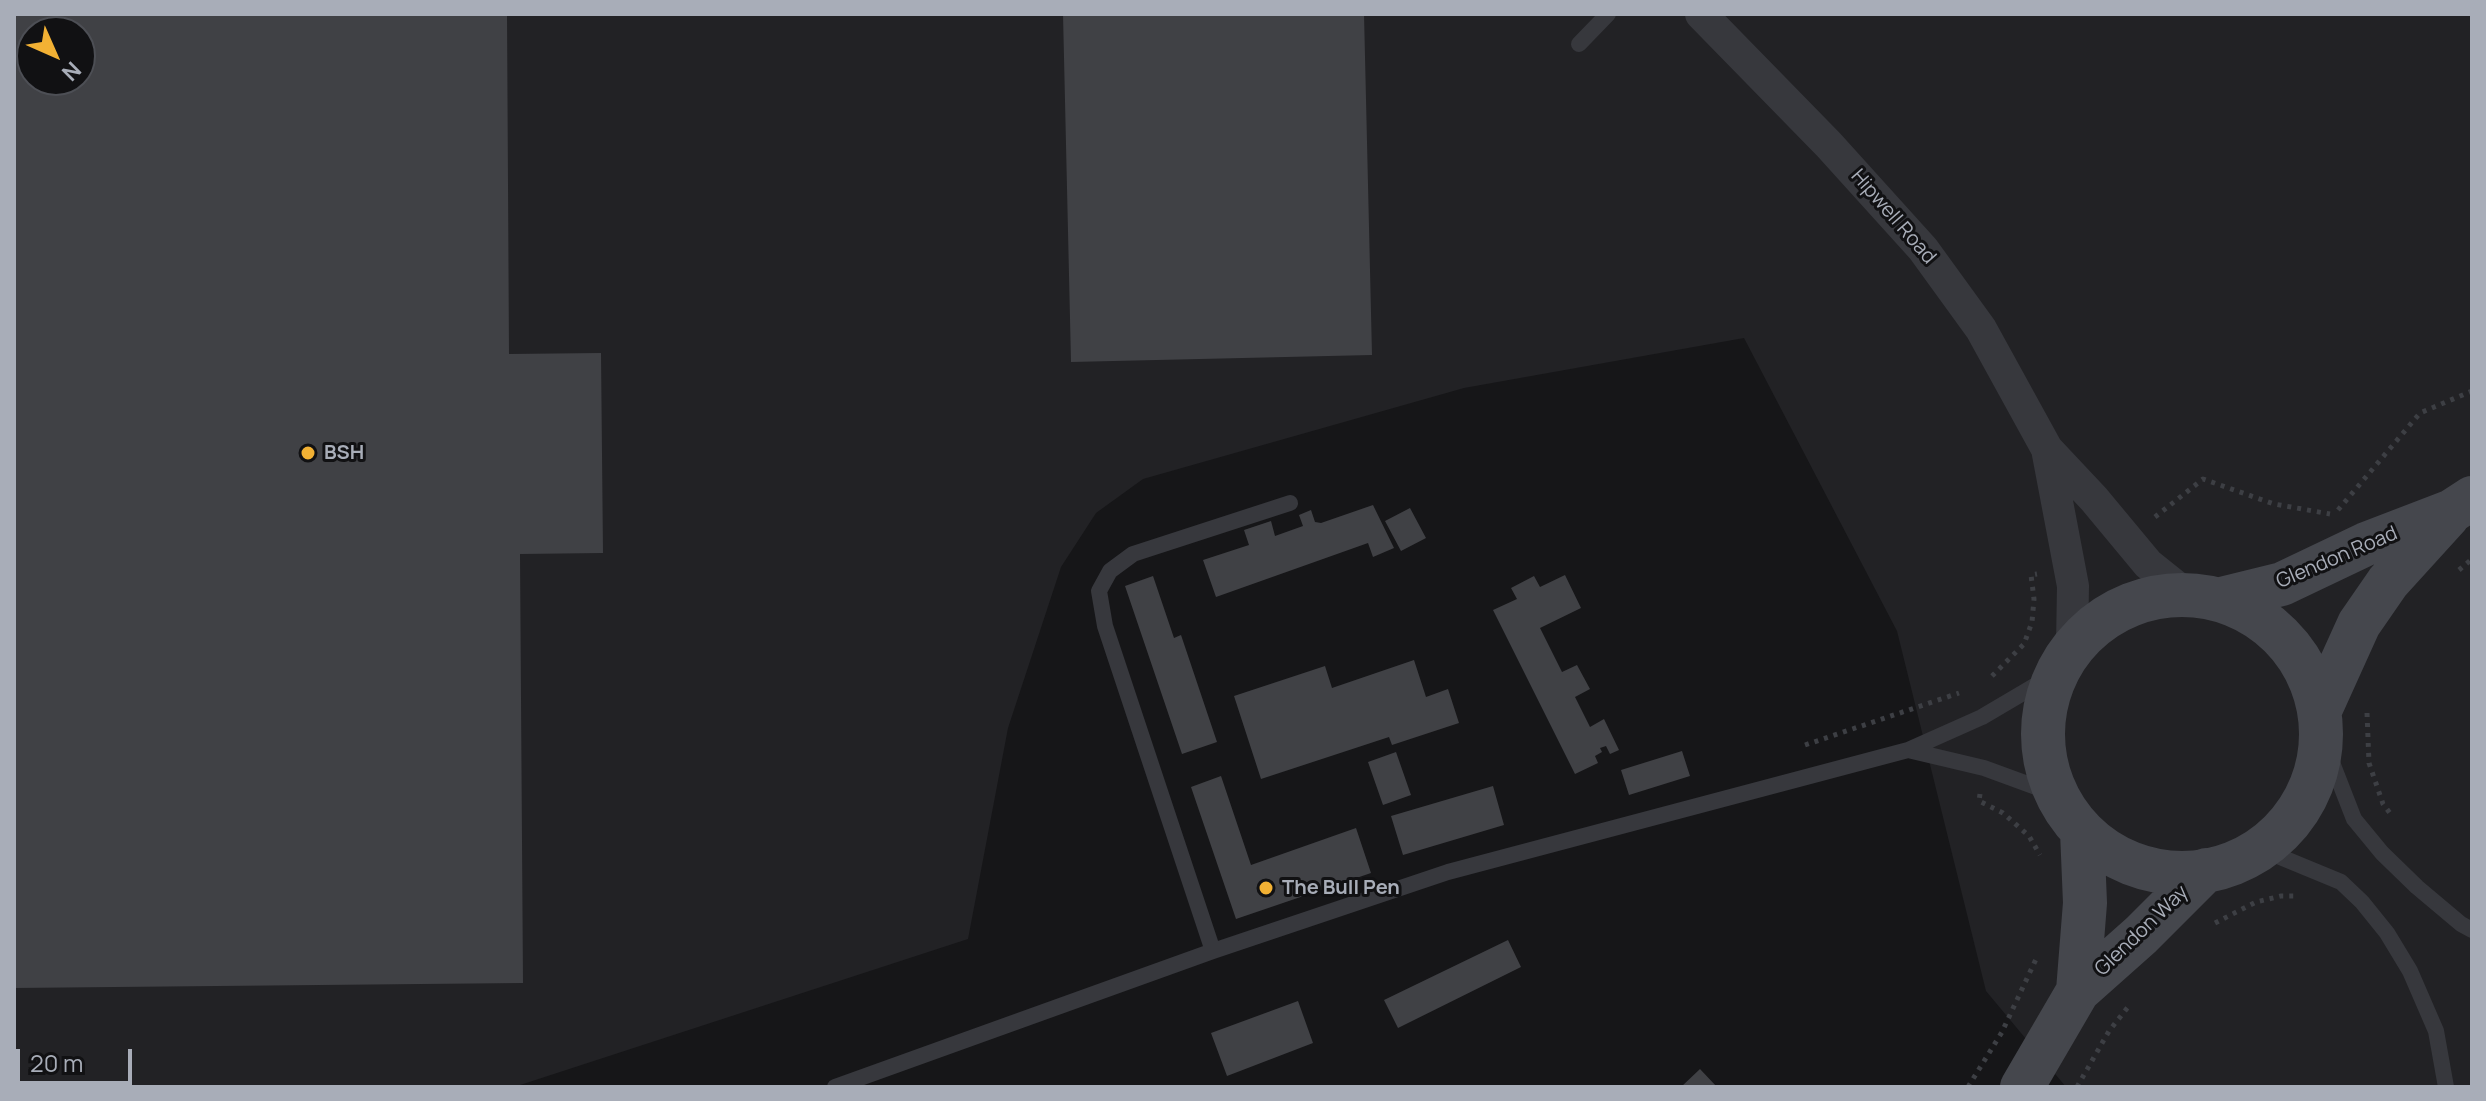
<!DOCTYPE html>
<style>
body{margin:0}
#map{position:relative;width:2486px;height:1101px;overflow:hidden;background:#161618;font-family:Manrope,sans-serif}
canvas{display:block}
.frame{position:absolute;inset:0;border:16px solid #a8adb8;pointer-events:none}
.north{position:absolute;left:16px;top:16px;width:80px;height:80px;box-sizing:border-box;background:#111113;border:2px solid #4d4f55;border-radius:50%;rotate:135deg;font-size:22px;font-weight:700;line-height:32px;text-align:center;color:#a8adb8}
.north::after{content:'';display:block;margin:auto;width:28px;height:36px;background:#f2b134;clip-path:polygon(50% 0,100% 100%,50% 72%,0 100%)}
.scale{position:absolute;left:16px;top:1049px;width:116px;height:36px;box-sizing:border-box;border:4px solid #a8adb8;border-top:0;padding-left:10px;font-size:24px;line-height:28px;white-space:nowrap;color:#a8adb8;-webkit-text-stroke:6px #111113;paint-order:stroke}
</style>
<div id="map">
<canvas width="2486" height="1101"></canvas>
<div class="frame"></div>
<div class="north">N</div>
<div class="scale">20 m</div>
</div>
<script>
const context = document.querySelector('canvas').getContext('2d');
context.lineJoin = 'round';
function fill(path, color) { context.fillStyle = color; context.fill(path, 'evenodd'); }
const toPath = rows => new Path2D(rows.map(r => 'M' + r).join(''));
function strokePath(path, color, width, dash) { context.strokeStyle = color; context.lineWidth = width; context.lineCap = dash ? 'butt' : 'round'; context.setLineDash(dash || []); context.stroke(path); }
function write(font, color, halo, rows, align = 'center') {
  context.font = font + ' Manrope,sans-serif'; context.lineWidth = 6; context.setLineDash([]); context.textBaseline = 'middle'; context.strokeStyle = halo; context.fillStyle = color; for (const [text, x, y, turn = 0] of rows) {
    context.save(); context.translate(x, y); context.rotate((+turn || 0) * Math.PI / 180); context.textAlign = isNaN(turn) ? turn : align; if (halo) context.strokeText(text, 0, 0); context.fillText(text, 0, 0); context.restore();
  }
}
fill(toPath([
 [14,14,2472,14,2472,1087,2066,1087,1986,991,1897,631,1744,338,1464,388,1143,479,1096,513,1061,567,1008,728,968,939,514,1087,14,1087],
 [32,32,80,32,80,80,32,80]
]), '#222225');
fill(toPath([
 [14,14,507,14,509,354,601,353,603,553,520,554,523,983,14,988],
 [32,32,80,32,80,80,32,80],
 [1063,14,1364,14,1372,355,1071,362],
 [1373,505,1394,548,1373,557,1368,543,1216,597,1203,560,1249,545,1244,530,1271,521,1275,536,1303,526,1299,515,1311,510,1315,522,1321,523],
 [1410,508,1426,538,1401,551,1385,521],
 [1565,575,1581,608,1540,628,1562,672,1577,665,1590,689,1575,697,1590,727,1604,719,1619,750,1610,754,1606,746,1600,748,1602,752,1595,756,1598,763,1575,774,1493,610,1517,599,1511,588,1534,576,1540,587],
 [1153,576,1174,638,1181,635,1217,742,1182,754,1125,586],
 [1414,660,1426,697,1448,689,1459,723,1392,745,1389,737,1261,779,1234,696,1325,666,1332,688],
 [1682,751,1690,776,1629,795,1621,770],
 [1396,752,1411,795,1383,805,1368,762],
 [1221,776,1251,865,1356,828,1371,873,1236,919,1191,787],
 [1493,786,1504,825,1403,855,1391,816],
 [1508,940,1521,967,1398,1028,1384,1000],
 [1298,1001,1313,1043,1227,1076,1211,1033],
 [1700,1069,1717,1087,1681,1087]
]), '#404145');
strokePath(toPath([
 [2338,510,2420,413,2472,391],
 [2155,517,2203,479,2274,504,2330,514],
 [2459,570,2472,559],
 [1992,676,2024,644,2032,622,2034,599,2031,575,2037,574],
 [2367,713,2369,763,2383,804,2393,817],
 [1805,745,1959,693],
 [1980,794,1979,801,2003,813,2029,836,2040,855],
 [2215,923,2256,902,2281,896,2295,896],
 [1968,1087,2002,1032,2037,957],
 [2077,1087,2109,1031,2128,1007]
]), '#3d3f44', 5, [4, 6]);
strokePath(toPath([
 [1579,44,1608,14],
 [2322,737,2354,819,2382,853,2417,887,2461,924,2472,930],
 [1908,750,1984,768,2055,794],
 [2261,849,2341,882,2362,902,2387,933,2410,971,2436,1031,2446,1087],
 [1213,951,1105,626,1099,591,1110,571,1133,554,1290,503],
 [835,1087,1213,951,1448,872,1908,750,1982,717,2060,671]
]), '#37383d', 16);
strokePath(toPath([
 [1701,14,1829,145,1923,249,1981,329,2047,449,2094,499,2148,564,2188,596],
 [2047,449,2073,586,2072,645]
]), '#37383d', 32);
strokePath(toPath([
 '2043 734a139 139 0 1 1 278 0a139 139 0 1 1-278 0Z',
 [2221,599,2282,584,2366,544,2452,511,2472,498],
 [2321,708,2359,624,2388,582,2448,516],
 [2078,991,2085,903,2082,831],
 [2022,1087,2078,991,2141,935,2206,870]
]), '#45474d', 44);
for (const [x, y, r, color] of [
 [308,453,8,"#f2b134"],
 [1266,888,8,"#f2b134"]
]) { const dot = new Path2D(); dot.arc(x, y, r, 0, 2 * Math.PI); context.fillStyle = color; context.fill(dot); strokePath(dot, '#111113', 3); }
write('20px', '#a8adb8', '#111113', [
 ["Hipwell Road",1893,217,49],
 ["Glendon Road",2337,558,-23],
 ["Glendon Way",2142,931,-44]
]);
write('bold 20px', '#a8adb8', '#111113', [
 ["BSH",324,453],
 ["The Bull Pen",1282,888]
], 'left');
</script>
